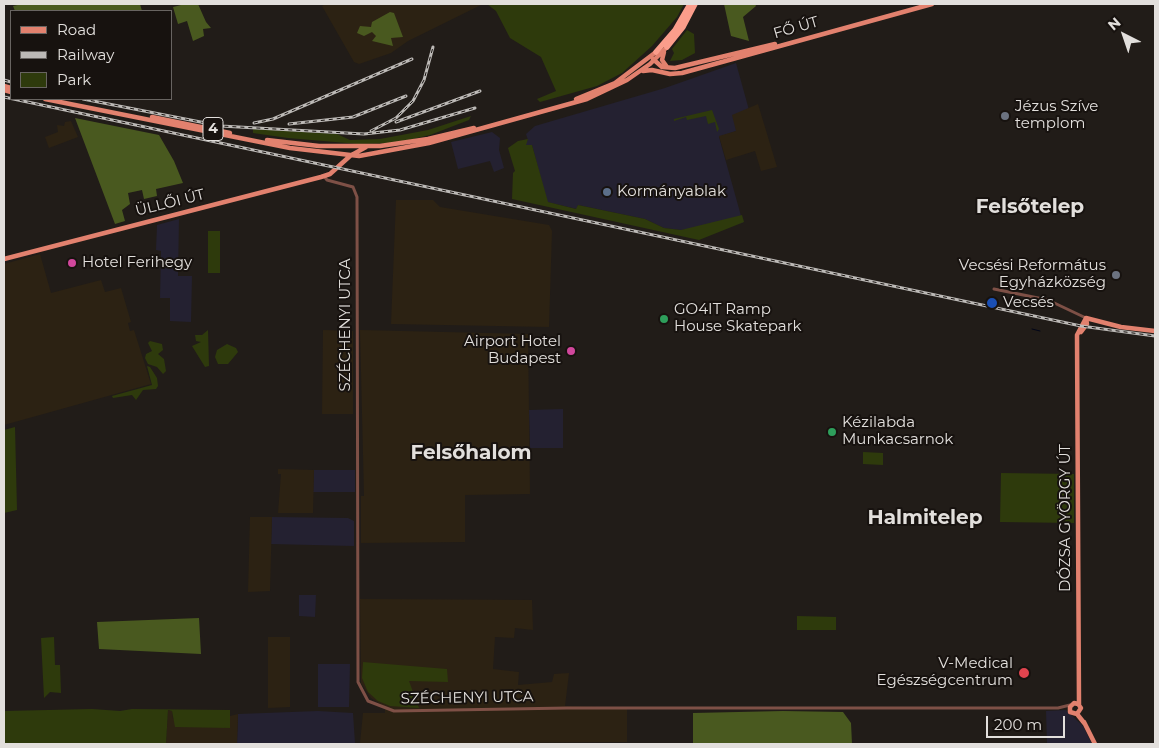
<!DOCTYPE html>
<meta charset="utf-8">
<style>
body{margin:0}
#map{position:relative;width:1159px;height:748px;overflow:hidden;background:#211c18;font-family:Montserrat,sans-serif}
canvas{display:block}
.frame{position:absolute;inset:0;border:5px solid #e2dfdc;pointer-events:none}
.legend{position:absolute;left:10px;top:10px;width:162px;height:90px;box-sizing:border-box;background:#17120f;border:1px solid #686461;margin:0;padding:6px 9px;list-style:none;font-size:15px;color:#e2dfdc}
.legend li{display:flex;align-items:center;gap:10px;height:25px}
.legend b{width:25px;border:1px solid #686461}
.north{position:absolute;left:1099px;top:10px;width:50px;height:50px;-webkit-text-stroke:4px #17120f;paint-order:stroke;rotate:319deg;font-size:14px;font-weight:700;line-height:20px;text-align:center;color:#e2dfdc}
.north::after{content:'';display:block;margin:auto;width:18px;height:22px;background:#e2dfdc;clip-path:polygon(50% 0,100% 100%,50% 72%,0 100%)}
.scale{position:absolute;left:986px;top:716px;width:79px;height:22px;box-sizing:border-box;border:2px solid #e2dfdc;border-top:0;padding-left:6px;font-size:15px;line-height:18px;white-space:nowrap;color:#e2dfdc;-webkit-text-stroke:4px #17120f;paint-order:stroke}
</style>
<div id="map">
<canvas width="1159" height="748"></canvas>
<div class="frame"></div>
<ul class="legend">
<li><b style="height:6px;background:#e2816e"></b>Road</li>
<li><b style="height:6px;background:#bcb9b6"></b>Railway</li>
<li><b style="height:14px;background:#2e3a0c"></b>Park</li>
</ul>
<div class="north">N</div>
<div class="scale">200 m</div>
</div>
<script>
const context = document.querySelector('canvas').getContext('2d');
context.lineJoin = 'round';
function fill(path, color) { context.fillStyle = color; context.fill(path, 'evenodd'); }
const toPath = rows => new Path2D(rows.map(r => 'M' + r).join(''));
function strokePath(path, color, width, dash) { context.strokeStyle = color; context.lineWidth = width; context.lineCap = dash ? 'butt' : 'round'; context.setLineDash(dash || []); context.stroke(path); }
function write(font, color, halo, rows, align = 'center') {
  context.font = font + ' Montserrat,sans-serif'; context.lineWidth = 4; context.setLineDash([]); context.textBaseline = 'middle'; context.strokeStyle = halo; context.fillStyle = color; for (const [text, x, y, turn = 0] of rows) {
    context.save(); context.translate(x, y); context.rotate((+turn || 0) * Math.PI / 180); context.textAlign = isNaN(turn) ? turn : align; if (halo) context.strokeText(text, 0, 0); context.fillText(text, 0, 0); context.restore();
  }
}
fill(toPath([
 [736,63,749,110,736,131,719,137,743,223,681,230,664,228,645,219,578,205,577,209,547,202,532,145,526,146,525,142,528,140,526,134,535,126,665,88],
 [492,132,500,138,499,150,504,168,494,172,490,161,458,169,451,142],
 [179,219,178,276,192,276,191,322,170,321,170,298,160,298,161,251,156,250,157,225],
 [563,409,563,448,530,448,529,410],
 [314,470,355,470,355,492,313,492],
 [272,517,348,518,354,521,354,546,271,544],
 [299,595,316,595,315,617,299,616],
 [318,664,350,664,349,707,318,707],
 [1066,710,1083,726,1092,744,1047,744,1046,711],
 [318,711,353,713,355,743,237,743,238,714]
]), '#242131');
fill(toPath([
 [326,4,480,4,481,5,408,41,391,53,359,64,354,62,322,6],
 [758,104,777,167,761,171,755,151,726,160,719,136,736,131,732,115],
 [71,121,78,137,49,148,45,137,58,132,57,125,64,126,65,122],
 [396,200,433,200,440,207,549,225,552,231,549,327,391,324],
 [40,254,51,293,101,280,105,292,121,288,131,322,128,323,130,331,134,330,151,384,4,425,4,264],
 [323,330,353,331,353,414,322,414],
 [360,330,528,334,530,494,465,495,465,542,361,543,361,496,364,496],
 [278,469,314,470,313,513,278,513,281,474,278,474],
 [250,517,272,517,270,591,248,592],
 [360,599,532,600,533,630,515,628,514,638,495,637,493,669,519,672,518,685,552,682,554,674,569,673,565,706,627,708,627,742,317,744,360,743,363,713,385,713,385,707,371,698,361,683],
 [268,637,290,637,290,707,268,708],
 [168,710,172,711,173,719,230,728,230,716,238,714,237,744,166,744]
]), '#2c2213');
fill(toPath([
 [487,4,684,4,677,17,652,46,622,73,597,86,540,102,537,99,556,91,541,57,510,38,496,11],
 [687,30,694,34,695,53,682,60,670,61,674,53,672,49],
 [712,110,719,129,717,132,715,122,708,124,706,116,687,120,686,117,674,121,674,119],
 [471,116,469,120,430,135,395,143,358,144,288,138,253,133,253,129,337,134,350,140,380,139,428,130],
 [528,139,526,145,532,145,548,202,576,209,578,205,645,219,664,228,681,230,742,215,744,222,699,240,512,199,513,173,515,171,508,148,518,141],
 [208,231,220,231,220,273,208,273],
 [208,330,209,366,205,367,192,346,201,342,196,341,195,335,202,335],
 [150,341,162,344,163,350,158,354,164,359,166,371,163,374,157,367,148,364,145,358,146,354,152,351,148,343],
 [227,344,236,348,238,352,228,364,218,364,215,357,217,350],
 [147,366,150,367,157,378,158,386,156,389,143,390,136,400,132,395,113,398,112,396,152,385],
 [15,427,17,510,4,513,4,430],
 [863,452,883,453,883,465,863,464],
 [1001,473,1074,474,1074,523,1000,522],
 [797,616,836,617,836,630,797,630],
 [54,637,55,665,60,665,61,693,50,692,44,698,41,638],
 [363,662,447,669,448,682,409,681,419,708,390,706,378,701,368,692,362,678],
 [92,709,120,711,132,709,230,710,230,728,175,727,172,711,168,710,166,744,4,744,4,711]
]), '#2e3a0c');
fill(toPath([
 [22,4,140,4,142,11,15,11,13,6],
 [185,4,198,4,206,22,211,28,203,29,204,36,193,41,187,21,178,24,173,7],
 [724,4,755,4,756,6,743,17,749,41,731,36],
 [390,12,394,13,403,37,391,38,393,46,372,41,376,36,372,32,364,36,357,33,360,26,371,27,372,22],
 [75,118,159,135,174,161,183,183,156,189,157,196,144,199,142,190,128,193,130,204,122,210,125,221,115,224],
 [199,618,201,654,99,649,97,622],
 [783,711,843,712,851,723,852,744,693,744,693,713]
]), '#49591f');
strokePath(toPath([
 [1032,329,1040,331]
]), '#000518', 1);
strokePath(toPath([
 [324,176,327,180,353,187,357,197,358,682,368,701,394,711,567,708,1058,708,1070,705],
 [994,289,1048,300,1086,318]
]), '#7e5046', 3);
strokePath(toPath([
 [664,52,662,60,667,67],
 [653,59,662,67,675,68,775,44],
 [643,71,652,70,670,74,682,73,932,4],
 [4,86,11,88],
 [4,90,11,92],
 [45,99,290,148,359,156,429,143,587,99,627,80,650,64,667,47],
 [576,99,615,83,656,52],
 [152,117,230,133],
 [267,140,319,146,380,146,428,139,474,128],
 [4,259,321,177,330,174,350,156,366,147],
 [1086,318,1121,327,1155,331],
 [1081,332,1087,324,1086,318],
 [1079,705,1077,335,1086,318],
 [1077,714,1081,708,1078,704,1074,703,1070,707,1070,712,1077,714,1085,724],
 [1084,722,1095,744]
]), '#e2816e', 4.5);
strokePath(toPath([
 [667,47,683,27,695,4],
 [656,52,675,30,690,4]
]), '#fb9d8b', 5.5);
const rail = toPath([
 [4,80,11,82],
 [4,97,1081,326,1155,336],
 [83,99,221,126,364,134,400,130,475,108],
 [396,122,480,91],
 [254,123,273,119,412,59],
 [289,124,353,117,406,96],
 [371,131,396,118,413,101,424,80,433,47]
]);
strokePath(rail, '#bcb9b6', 3);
strokePath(rail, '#17120f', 1, [4]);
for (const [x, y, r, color] of [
 [1005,116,5,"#6b7280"],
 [607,192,5,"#5c6f8a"],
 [72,263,5,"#d1479c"],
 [1116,275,5,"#6b7280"],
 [992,303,6,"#1a4fb4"],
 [664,319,5,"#2e9e5b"],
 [571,351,5,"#d1479c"],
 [832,432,5,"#2e9e5b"],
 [1024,673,6,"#e0444e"]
]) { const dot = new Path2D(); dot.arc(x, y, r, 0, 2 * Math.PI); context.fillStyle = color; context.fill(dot); strokePath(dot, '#17120f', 2); }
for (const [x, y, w] of [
 [213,129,20]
]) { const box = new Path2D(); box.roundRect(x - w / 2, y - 11.5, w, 23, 4); context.fillStyle = '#17120f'; context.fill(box); strokePath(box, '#e2dfdc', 1); }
write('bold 14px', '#e2dfdc', null, [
 ["4",213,129]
]);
write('15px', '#e2dfdc', '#17120f', [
 ["FŐ ÚT",796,28,-16],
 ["ÜLLŐI ÚT",170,203,-14],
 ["SZÉCHENYI UTCA",346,325,-90],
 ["DÓZSA GYÖRGY ÚT",1066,518,-90],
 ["SZÉCHENYI UTCA",467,698,-1]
]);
write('15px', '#e2dfdc', '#17120f', [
 ["Jézus Szíve",1015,107],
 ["templom",1015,124],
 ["Kormányablak",617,192],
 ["Hotel Ferihegy",82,263],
 ["Vecsési Református",1106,266,"right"],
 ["Egyházközség",1106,283,"right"],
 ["Vecsés",1003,303],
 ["GO4IT Ramp",674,310],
 ["House Skatepark",674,327],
 ["Airport Hotel",561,342,"right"],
 ["Budapest",561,359,"right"],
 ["Kézilabda",842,423],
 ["Munkacsarnok",842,440],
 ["V-Medical",1013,664,"right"],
 ["Egészségcentrum",1013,681,"right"]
], 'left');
write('bold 20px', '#e2dfdc', '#17120f', [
 ["Felsőtelep",1030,207],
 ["Felsőhalom",471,453],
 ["Halmitelep",925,518]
]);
</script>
